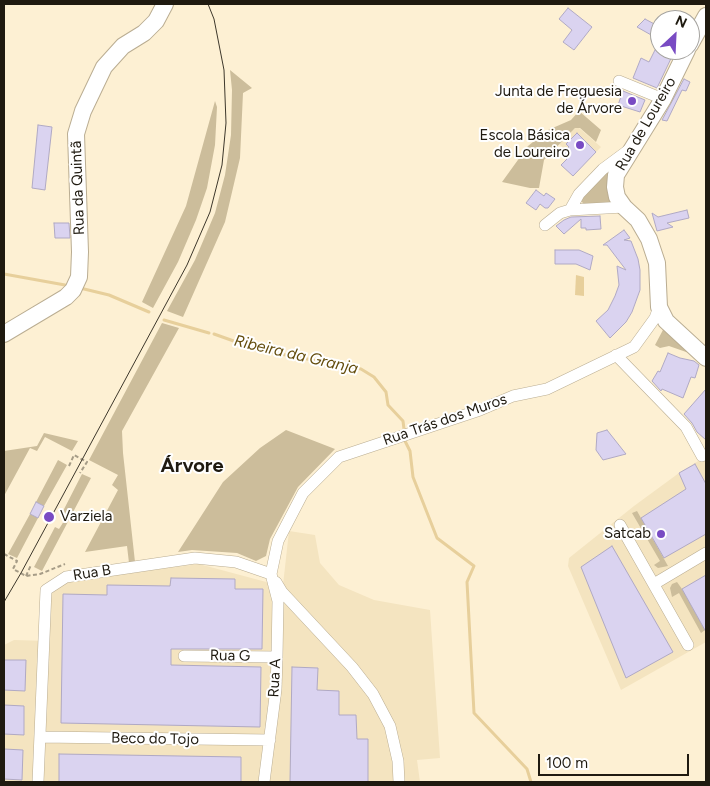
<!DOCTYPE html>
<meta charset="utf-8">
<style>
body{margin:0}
#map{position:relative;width:710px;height:786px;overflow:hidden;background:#fdf0d3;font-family:Figtree,sans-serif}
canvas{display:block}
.frame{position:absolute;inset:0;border:5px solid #1f1a10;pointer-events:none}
.north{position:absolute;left:650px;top:10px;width:50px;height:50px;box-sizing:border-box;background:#fff;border:1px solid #a5a39f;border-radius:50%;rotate:25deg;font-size:14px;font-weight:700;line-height:20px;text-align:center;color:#1f1a10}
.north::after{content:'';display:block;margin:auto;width:18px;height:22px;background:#794bc3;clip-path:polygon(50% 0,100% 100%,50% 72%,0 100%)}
.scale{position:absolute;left:538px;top:754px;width:151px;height:22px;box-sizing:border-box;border:2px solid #1f1a10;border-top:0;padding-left:6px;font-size:15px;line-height:18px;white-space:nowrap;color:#1f1a10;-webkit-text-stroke:4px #fff;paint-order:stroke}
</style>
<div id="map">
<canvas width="710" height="786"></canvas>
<div class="frame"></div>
<div class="north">N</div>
<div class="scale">100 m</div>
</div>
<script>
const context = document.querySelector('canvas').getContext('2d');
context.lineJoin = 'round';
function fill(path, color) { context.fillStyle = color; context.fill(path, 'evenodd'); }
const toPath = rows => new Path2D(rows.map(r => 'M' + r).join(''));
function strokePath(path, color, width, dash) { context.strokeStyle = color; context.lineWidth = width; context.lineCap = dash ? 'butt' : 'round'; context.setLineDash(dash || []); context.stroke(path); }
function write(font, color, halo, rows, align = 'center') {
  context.font = font + ' Figtree,sans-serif'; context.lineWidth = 4; context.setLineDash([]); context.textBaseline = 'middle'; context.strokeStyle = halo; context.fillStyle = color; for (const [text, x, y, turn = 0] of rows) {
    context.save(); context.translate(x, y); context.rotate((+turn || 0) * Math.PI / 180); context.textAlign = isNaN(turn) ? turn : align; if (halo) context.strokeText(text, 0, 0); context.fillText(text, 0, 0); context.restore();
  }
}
fill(toPath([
 [578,127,601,147,582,166,559,144,575,128],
 [703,458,706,464,706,642,621,690,568,566,569,558,634,506,679,473],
 [289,531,315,535,320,563,339,585,374,600,430,610,440,758,417,760,420,782,4,782,4,645,14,640,48,641,49,603,53,591,63,582,199,564,270,583,283,585]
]), '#f4e4c0');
fill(toPath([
 [230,70,252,88,243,93,240,158,225,222,183,317,167,311,195,260,215,213,225,175,231,135,232,90],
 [215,101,217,107,215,145,207,188,196,220,178,262,153,308,142,302,186,206],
 [579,111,601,130,596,142,580,128,575,128,544,160,539,188,530,188,502,182,528,146,548,130,571,120],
 [611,170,607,184,607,192,611,202,606,204,584,204,581,201,586,193,600,177],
 [162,323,179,328,122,431,123,453,135,562,129,563,127,546,85,552,118,490,112,485,118,475,89,460],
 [664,328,689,353,669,346,660,348,655,345],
 [286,430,335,449,298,487,270,539,266,556,256,561,237,553,192,550,178,552,223,482,260,448],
 [44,433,78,441,72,451,45,437,37,451,30,448,4,496,4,451,37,446],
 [58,460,67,465,44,506,36,502],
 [82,474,91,478,42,571,34,567,55,527,59,529,66,518,61,515],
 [637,511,668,566,658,568,654,565,660,561,632,513],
 [30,514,38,518,17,558,8,554],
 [677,582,682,589,705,630,701,633,679,593,672,597,670,588,672,584]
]), '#ccbd9b');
fill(toPath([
 [576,275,584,277,584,296,575,295]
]), '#e7cf9b');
strokePath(toPath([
 [4,274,65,285],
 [80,288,109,295,149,312],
 [164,320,209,333],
 [214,334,259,350,361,369,374,377,386,392,388,405,403,421,404,429],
 [405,441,410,451,413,477,437,538,474,566,467,582,474,713,527,769,531,782]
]), '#e7cf9b', 3);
const building = toPath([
 [568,8,592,27,574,50,563,42,572,30,559,19,568,8],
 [645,19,660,27,660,40,637,27,645,19],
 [655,50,675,50,657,88,633,78,641,58,649,62,655,50],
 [684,79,690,82,686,91,682,90,667,121,662,120,684,79],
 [623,91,645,100,640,112,618,105,623,91],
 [38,125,52,127,45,190,32,188,38,125],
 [577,133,596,152,573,176,561,165,567,159,562,154,569,147,566,144,577,133],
 [536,190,544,196,546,193,555,199,548,208,545,208,540,204,536,210,526,203,536,190],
 [687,210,689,218,667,223,673,227,657,231,652,213,658,217,687,210],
 [600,216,601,229,586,230,586,228,581,228,581,219,564,234,556,226,564,220,571,217,600,216],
 [54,223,69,223,70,238,55,238,54,223],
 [624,230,630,238,624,240,631,241,638,259,640,270,640,290,632,312,626,322,610,338,596,321,608,310,615,296,619,285,617,266,626,270,607,245,603,245,624,230],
 [555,250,579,250,593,256,590,270,576,264,555,264,555,250],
 [668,353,680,358,694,361,699,365,695,378,691,377,683,398,662,389,661,391,652,381,658,371,660,372,668,353],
 [706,389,706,440,697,432,692,423,684,414,706,389],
 [607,430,626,454,603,460,596,450,597,433,607,430],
 [695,464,706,484,706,534,664,558,641,518,686,489,679,473,695,464],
 [36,502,44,506,38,518,30,514,36,502],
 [612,546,673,652,626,678,581,567,612,546],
 [706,575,706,632,682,589,706,575],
 [171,578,235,579,235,589,263,589,262,649,171,649,171,665,261,667,260,727,61,723,63,594,107,595,107,585,170,586,171,578],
 [4,660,26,660,25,691,4,690,4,660],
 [292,667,318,668,317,690,339,691,339,715,356,715,357,739,368,739,368,782,290,782,292,667],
 [4,705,24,706,24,735,4,734,4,705],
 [4,749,23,750,22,780,4,779,4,749],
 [59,754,241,757,241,782,59,782,59,754]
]);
fill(building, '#dad3f0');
strokePath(building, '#b0a9c4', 1);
const street = toPath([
 [619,81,663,99],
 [570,210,579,194,603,169,630,149],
 [545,225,560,213,570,210,624,207],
 [616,355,686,427,702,456],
 [620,525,688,645],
 [276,582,282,592,352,667,373,694,390,726,398,761,399,782],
 [654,584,706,553],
 [184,656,277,657],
 [40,737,270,740],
 [38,782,46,590,66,577,195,558,236,562,271,574],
 [264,782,276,689,277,657,278,601,271,574,278,541,303,493,339,457,480,410,513,396,547,389,634,347,655,318,659,307]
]);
const secondary = toPath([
 [690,45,706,16],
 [687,50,663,99,616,175,615,187,617,197,624,207,638,220,649,239,657,263,659,307,666,321,706,358],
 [4,334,66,297,73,290,79,277,80,252,76,134,83,111,104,67,123,46,144,33,156,21,165,4]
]);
strokePath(street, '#baad92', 12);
strokePath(secondary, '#baad92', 18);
strokePath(toPath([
 [69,466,74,455,87,462,80,473],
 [4,554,17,561,13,569,26,576,40,574,65,564],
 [26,576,31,565]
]), '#a69c87', 2, [4, 2.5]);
strokePath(street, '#fff', 11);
strokePath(secondary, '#fff', 16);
strokePath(toPath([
 [4,602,21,573,187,265,210,212,222,165,226,123,224,70,214,19,208,4]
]), '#3d372b', 1);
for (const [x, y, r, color] of [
 [632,101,5,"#794bc3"],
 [580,145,5,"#794bc3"],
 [49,517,6,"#794bc3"],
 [661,534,5,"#794bc3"]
]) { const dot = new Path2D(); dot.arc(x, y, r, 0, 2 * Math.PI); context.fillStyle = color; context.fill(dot); strokePath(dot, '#fff', 2); }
write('15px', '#1f1a10', '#fff', [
 ["Junta de Freguesia",622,92],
 ["de Árvore",622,109],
 ["Escola Básica",570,136],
 ["de Loureiro",570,153],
 ["Varziela",60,517,"left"],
 ["Satcab",651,534]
], 'right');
write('15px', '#1f1a10', '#fff', [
 ["Rua de Loureiro",646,124,-60],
 ["Rua da Quintã",78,188,-92],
 ["Rua Trás dos Muros",445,420,-19],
 ["Rua B",92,573,-9],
 ["Rua G",230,656,1],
 ["Rua A",275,678,-87],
 ["Beco do Tojo",155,739,1]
]);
write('italic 16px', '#644d0d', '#fff', [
 ["Ribeira da Granja",296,355,13]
]);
write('bold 20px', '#1f1a10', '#fff', [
 ["Árvore",192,466]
]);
</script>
